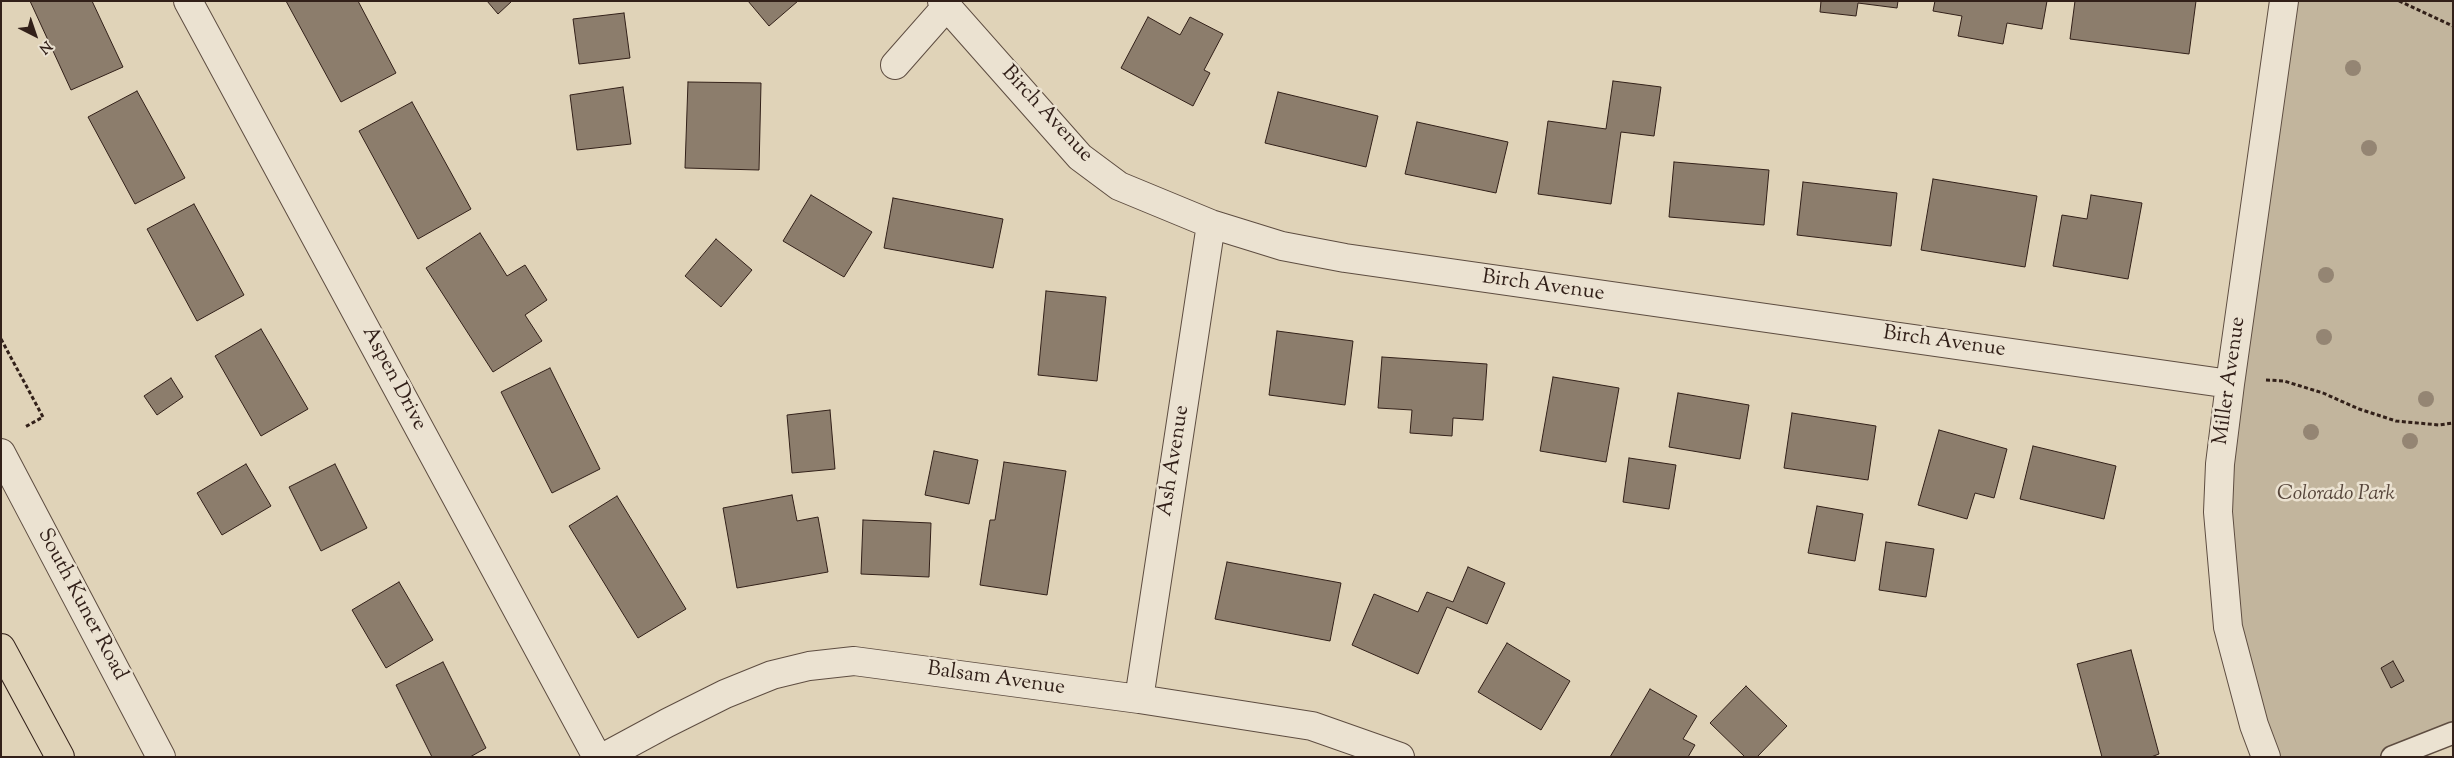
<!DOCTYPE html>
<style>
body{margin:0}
#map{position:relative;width:2454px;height:758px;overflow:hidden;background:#e0d3b8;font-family:"Sorts Mill Goudy",serif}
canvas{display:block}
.frame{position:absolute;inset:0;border:2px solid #322019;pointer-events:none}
.north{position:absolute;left:10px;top:10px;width:50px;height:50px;-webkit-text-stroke:4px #ebe2d1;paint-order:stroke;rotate:139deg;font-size:14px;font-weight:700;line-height:20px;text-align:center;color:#322019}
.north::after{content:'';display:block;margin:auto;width:18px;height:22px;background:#322019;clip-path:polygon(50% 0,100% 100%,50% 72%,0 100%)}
</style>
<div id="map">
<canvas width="2454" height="758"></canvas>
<div class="frame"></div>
<div class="north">N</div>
</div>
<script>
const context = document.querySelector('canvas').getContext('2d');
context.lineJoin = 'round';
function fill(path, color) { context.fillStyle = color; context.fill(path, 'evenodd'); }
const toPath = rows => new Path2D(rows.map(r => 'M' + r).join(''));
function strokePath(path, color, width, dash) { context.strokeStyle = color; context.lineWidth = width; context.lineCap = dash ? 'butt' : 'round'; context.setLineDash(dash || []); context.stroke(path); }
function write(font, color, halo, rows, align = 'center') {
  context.font = font + ' "Sorts Mill Goudy",serif'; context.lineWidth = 5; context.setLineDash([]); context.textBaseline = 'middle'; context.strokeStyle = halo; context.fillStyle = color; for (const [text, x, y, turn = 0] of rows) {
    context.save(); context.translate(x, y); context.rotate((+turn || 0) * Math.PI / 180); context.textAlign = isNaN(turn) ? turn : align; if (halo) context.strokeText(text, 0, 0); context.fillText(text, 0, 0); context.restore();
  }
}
fill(toPath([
 [2284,1,2453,1,2453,733,2392,757,2266,757,2218,512]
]), '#c2b59d');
const building = toPath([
 [30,1,92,1,123,67,71,90,30,1],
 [286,1,358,1,396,73,341,102,286,1],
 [487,1,512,1,498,14,487,1],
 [748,1,798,1,769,26,748,1],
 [1821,1,1898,1,1897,8,1858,3,1856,16,1820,12,1821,1],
 [1935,1,2047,1,2042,29,2007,23,2003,44,1958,36,1962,16,1933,11,1935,1],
 [2075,1,2196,1,2189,54,2070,39,2075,1],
 [624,13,630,58,579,64,573,19,624,13],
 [1148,17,1180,35,1190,17,1223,34,1204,70,1210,73,1193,106,1121,68,1148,17],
 [1613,81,1661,87,1654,136,1621,132,1611,204,1538,194,1548,121,1606,129,1613,81],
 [688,82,761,83,759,170,685,168,688,82],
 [623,87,631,144,577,150,570,95,623,87],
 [137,91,185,178,135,204,88,117,137,91],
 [1278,92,1378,116,1366,167,1265,143,1278,92],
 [412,102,471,209,418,239,359,131,412,102],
 [1417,122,1508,142,1496,193,1405,174,1417,122],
 [1674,162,1769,170,1764,225,1669,217,1674,162],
 [1933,179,2037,196,2025,267,1921,250,1933,179],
 [1803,182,1897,193,1891,246,1797,235,1803,182],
 [811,195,872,232,844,277,783,241,811,195],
 [2091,195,2142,203,2128,279,2053,266,2062,215,2087,219,2091,195],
 [893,198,1003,219,993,268,884,248,893,198],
 [194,204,244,295,197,321,147,229,194,204],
 [480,233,507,276,525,265,547,300,525,315,542,341,493,372,426,268,480,233],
 [716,239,752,270,721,307,685,276,716,239],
 [1046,291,1106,297,1097,381,1038,375,1046,291],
 [261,329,308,409,261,436,215,356,261,329],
 [1277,331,1353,341,1345,405,1269,395,1277,331],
 [1382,357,1487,364,1483,420,1453,418,1452,436,1410,433,1412,410,1378,408,1382,357],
 [550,368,600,469,552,493,501,392,550,368],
 [1553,377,1619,388,1606,462,1540,451,1553,377],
 [171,378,183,397,157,415,144,396,171,378],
 [1678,393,1749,405,1740,459,1669,447,1678,393],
 [830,410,835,469,792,473,787,415,830,410],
 [1792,413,1876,426,1868,480,1784,468,1792,413],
 [1939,430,2007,449,1994,498,1975,493,1967,519,1918,505,1939,430],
 [2033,446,2116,466,2104,519,2020,499,2033,446],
 [934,451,978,460,969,504,925,495,934,451],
 [1629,458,1676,465,1669,509,1623,502,1629,458],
 [1004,462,1066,471,1047,595,980,585,990,520,995,520,1004,462],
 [246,464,271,506,222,535,197,493,246,464],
 [335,464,367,528,321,551,289,487,335,464],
 [792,495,797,521,818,517,828,572,737,588,723,508,792,495],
 [617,496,686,609,638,638,569,526,617,496],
 [1817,506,1863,514,1855,561,1808,553,1817,506],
 [863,520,931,523,929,577,861,574,863,520],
 [1886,542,1934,549,1926,597,1879,590,1886,542],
 [1227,562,1341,583,1330,641,1215,619,1227,562],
 [1468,567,1505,583,1487,624,1447,607,1418,674,1352,645,1374,594,1418,612,1427,592,1453,602,1468,567],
 [399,582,433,640,386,668,352,610,399,582],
 [1507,643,1570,681,1541,730,1478,692,1507,643],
 [2131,650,2159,754,2151,757,2102,757,2077,664,2131,650],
 [2393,661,2404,681,2391,688,2381,668,2393,661],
 [443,662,486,748,470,757,432,757,396,685,443,662],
 [1746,686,1787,726,1757,757,1745,757,1710,723,1746,686],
 [1650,689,1697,716,1683,739,1695,745,1688,757,1610,757,1650,689]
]);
fill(building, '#8c7d6c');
strokePath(building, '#322019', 1);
const service = toPath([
 [2392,757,2453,733]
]);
const minor = toPath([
 [188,1,597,757],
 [942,1,1080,157,1119,186,1211,224,1282,246,1345,258,2230,384],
 [895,65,946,7],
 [1139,699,1211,224],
 [604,757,667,723,725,694,772,675,809,666,854,661,1139,699,1312,726,1400,757],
 [2266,757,2254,725,2228,627,2218,512,2220,464,2230,384,2284,1]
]);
const tertiary = toPath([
 [1,453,161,757]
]);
const trunk = toPath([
 [1,648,60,757]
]);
strokePath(service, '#5e4d41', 24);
strokePath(minor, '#5e4d41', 30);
strokePath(tertiary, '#5e4d41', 30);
strokePath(trunk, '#322019', 30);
strokePath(toPath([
 [2399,1,2453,26],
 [1,339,43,417,25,427],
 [2266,380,2284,381,2323,393,2359,409,2396,421,2439,425,2453,423]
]), '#322019', 3, [4, 2.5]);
strokePath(service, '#ebe2d1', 21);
strokePath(minor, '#ebe2d1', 28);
strokePath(tertiary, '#ebe2d1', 28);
strokePath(trunk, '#e0d3b8', 28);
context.fillStyle = '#948573';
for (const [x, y] of [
 [2353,68],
 [2369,148],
 [2326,275],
 [2324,337],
 [2426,399],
 [2311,432],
 [2410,441]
]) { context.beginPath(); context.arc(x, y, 8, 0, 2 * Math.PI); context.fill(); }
write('21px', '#322019', '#ebe2d1', [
 ["Birch Avenue",1046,115,47],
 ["Birch Avenue",1543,287,8],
 ["Birch Avenue",1944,343,8],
 ["Aspen Drive",393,379,62],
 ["Miller Avenue",2231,381,-82],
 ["Ash Avenue",1175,461,-81],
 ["South Kuner Road",81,605,62],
 ["Balsam Avenue",996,680,8]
]);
write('italic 21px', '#56453a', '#ebe2d1', [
 ["Colorado Park",2336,495]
]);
</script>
